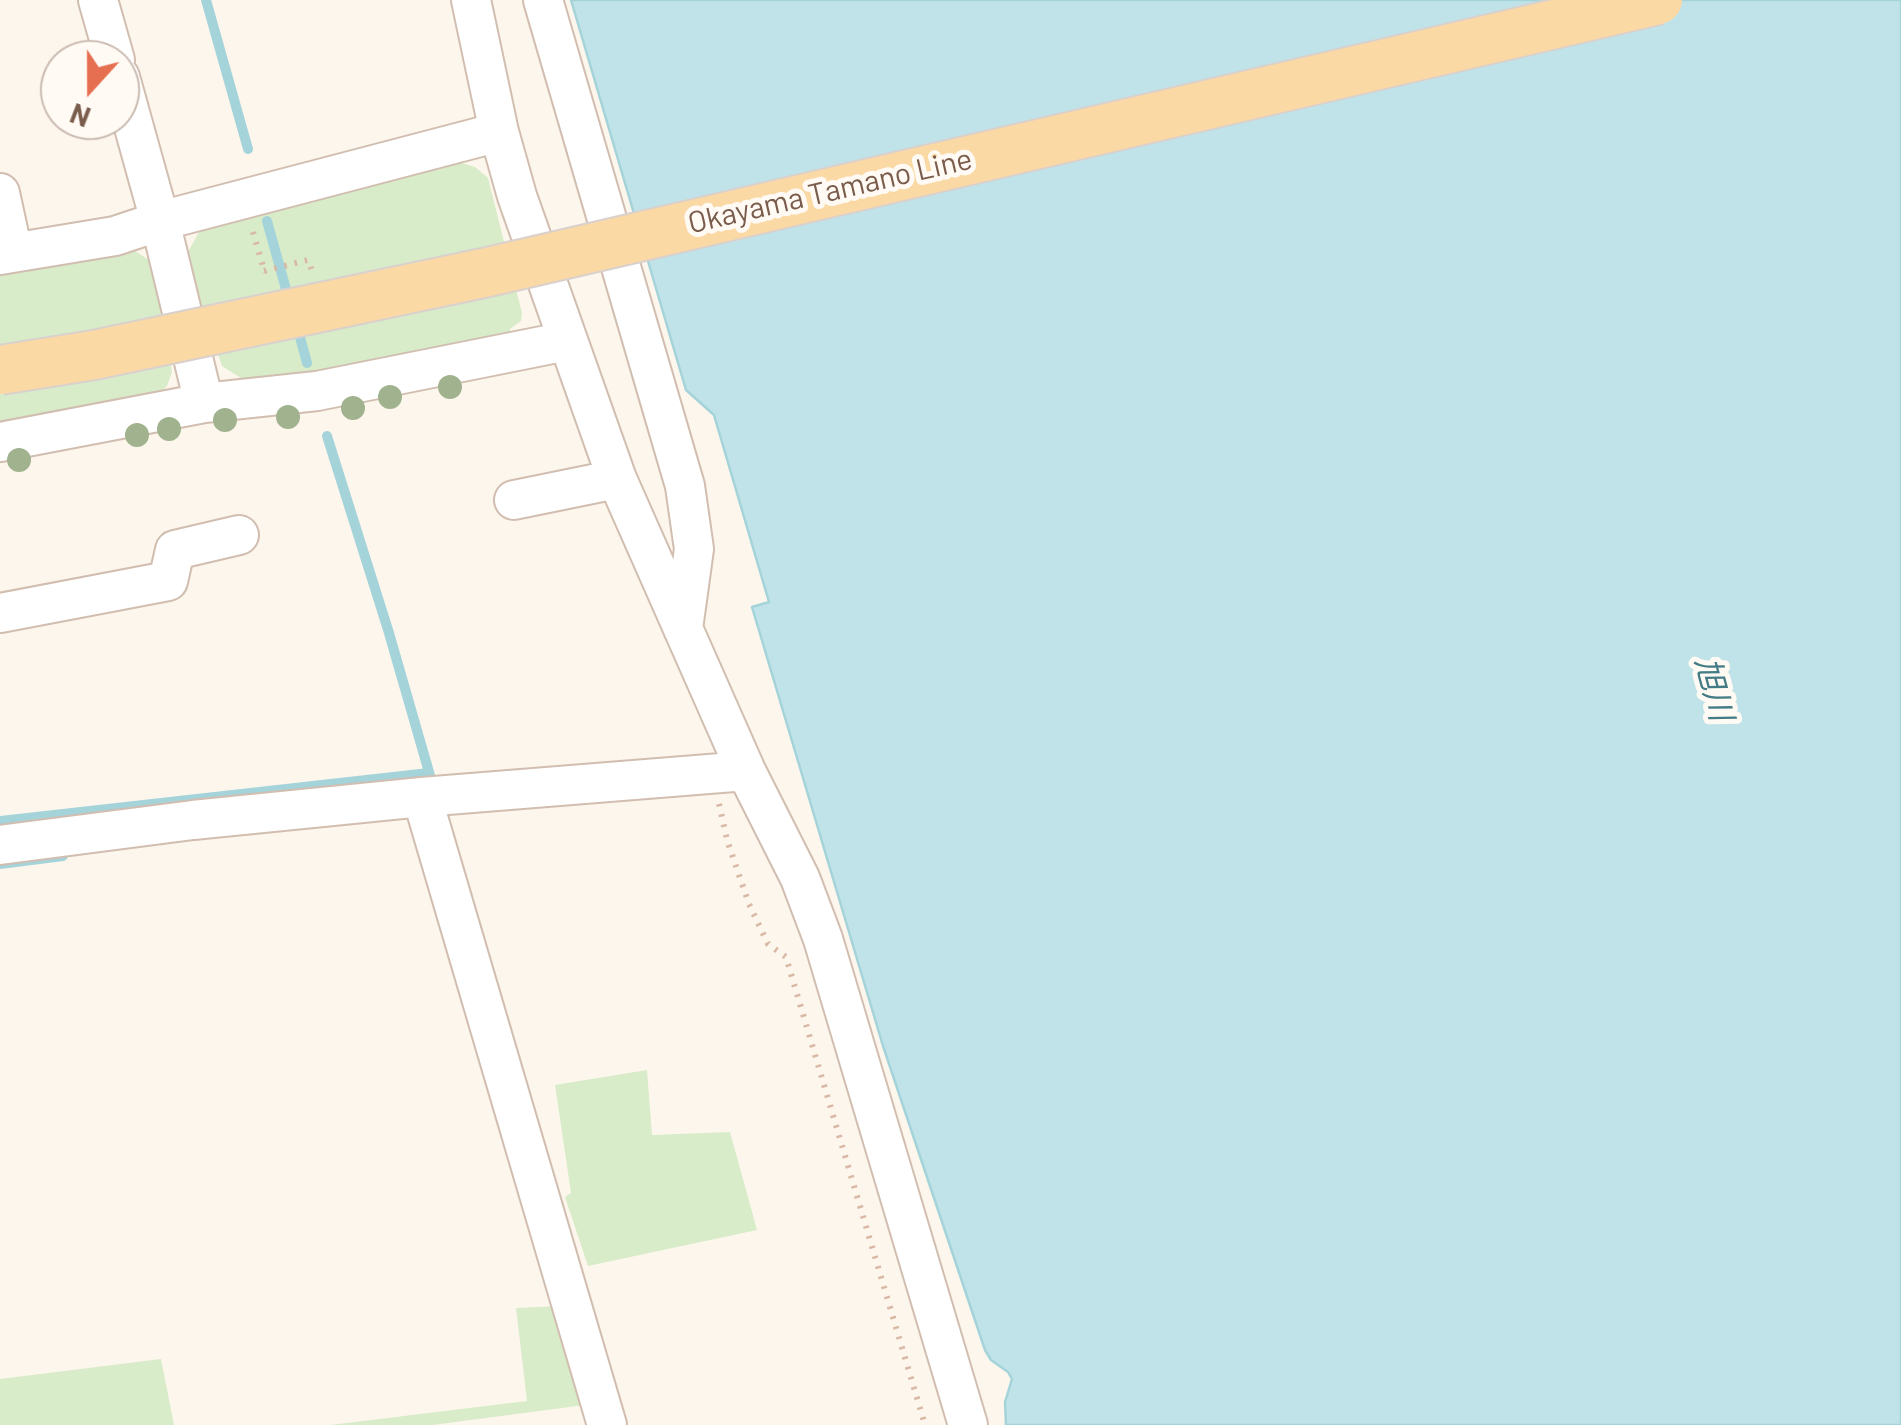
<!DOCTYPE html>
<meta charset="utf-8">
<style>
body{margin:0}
#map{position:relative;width:1901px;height:1425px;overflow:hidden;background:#fdf6ec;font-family:Barlow,sans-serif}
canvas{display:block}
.north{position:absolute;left:40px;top:40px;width:100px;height:100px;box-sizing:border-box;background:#fffaf3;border:2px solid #cabbb1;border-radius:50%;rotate:201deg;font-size:28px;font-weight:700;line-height:40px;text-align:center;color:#7a5c4d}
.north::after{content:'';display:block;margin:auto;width:35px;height:45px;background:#e76f51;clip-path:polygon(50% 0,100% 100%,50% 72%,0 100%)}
</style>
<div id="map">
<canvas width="1901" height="1425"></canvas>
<div class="north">N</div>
</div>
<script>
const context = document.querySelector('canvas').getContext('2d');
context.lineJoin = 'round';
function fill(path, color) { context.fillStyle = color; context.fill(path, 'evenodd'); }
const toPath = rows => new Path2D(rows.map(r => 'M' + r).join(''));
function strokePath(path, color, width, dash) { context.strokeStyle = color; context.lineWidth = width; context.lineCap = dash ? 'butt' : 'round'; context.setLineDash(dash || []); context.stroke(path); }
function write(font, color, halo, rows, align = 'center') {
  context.font = font + ' Barlow,"Noto Sans JP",sans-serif'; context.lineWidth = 10; context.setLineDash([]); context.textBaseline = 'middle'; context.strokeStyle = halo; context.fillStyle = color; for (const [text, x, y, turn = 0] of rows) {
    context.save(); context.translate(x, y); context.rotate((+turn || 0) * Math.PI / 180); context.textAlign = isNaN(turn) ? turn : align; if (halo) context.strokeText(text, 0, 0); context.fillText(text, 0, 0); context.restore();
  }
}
fill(toPath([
 [458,162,475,167,488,178,522,313,521,321,510,329,510,336,262,384,244,380,222,366,188,271,189,250,199,232,222,218],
 [115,248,135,251,149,260,155,273,172,372,167,386,157,397,0,425,0,267],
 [647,1070,652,1135,730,1132,757,1230,588,1266,565,1197,571,1193,555,1085],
 [562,1306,592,1404,433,1425,330,1425,527,1401,516,1308],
 [161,1359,174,1425,0,1425,0,1379]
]), '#d8ecc9');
const water = toPath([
 [571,0,1901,0,1901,1425,1006,1425,1005,1402,1012,1379,1008,1372,991,1360,985,1350,883,1046,752,607,769,602,714,415,686,390,571,0]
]);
fill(water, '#bfe3e8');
strokePath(water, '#a5d3da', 2.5);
strokePath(toPath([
 [206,0,248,149],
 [267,221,289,300],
 [297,326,307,363],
 [327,436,389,633,433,786],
 [0,821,429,773],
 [0,864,63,856]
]), '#a5d3da', 10);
const minor = toPath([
 [98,0,115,60],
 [471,0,499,132,517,196,617,479,746,771,800,878,823,939,968,1425],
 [543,0,685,486,694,549,683,629],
 [120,77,160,221,204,403],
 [0,193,13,253],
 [0,255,115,236,160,221,499,132],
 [0,442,204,403,317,391,567,341],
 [514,500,617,479],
 [0,613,168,581,175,550,239,535],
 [422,797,607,1425],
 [0,845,193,820,422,797,746,771]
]);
strokePath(minor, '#d1beb0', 42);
strokePath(toPath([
 [253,232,265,273],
 [264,271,308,260,312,271],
 [719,804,727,840,749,904,768,944,786,957,925,1425]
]), '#d9b8a5', 6, [2.5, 8]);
strokePath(minor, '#fff', 38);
const majorBridge = toPath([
 [0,370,94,355,488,272,1658,0]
]);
strokePath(majorBridge, '#dad1cd', 52, []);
strokePath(majorBridge, '#fbd9a5', 48);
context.fillStyle = '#a0b28e';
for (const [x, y] of [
 [450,387],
 [390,397],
 [353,408],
 [288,417],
 [225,420],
 [169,429],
 [137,435],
 [19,460]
]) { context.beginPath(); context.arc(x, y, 12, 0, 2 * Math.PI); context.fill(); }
write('30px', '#7a5c4d', '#fffaf3', [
 ["Okayama Tamano Line",830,191,-13]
]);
write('italic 32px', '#437c86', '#fffaf3', [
 ["旭川",1714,689,75]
]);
</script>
